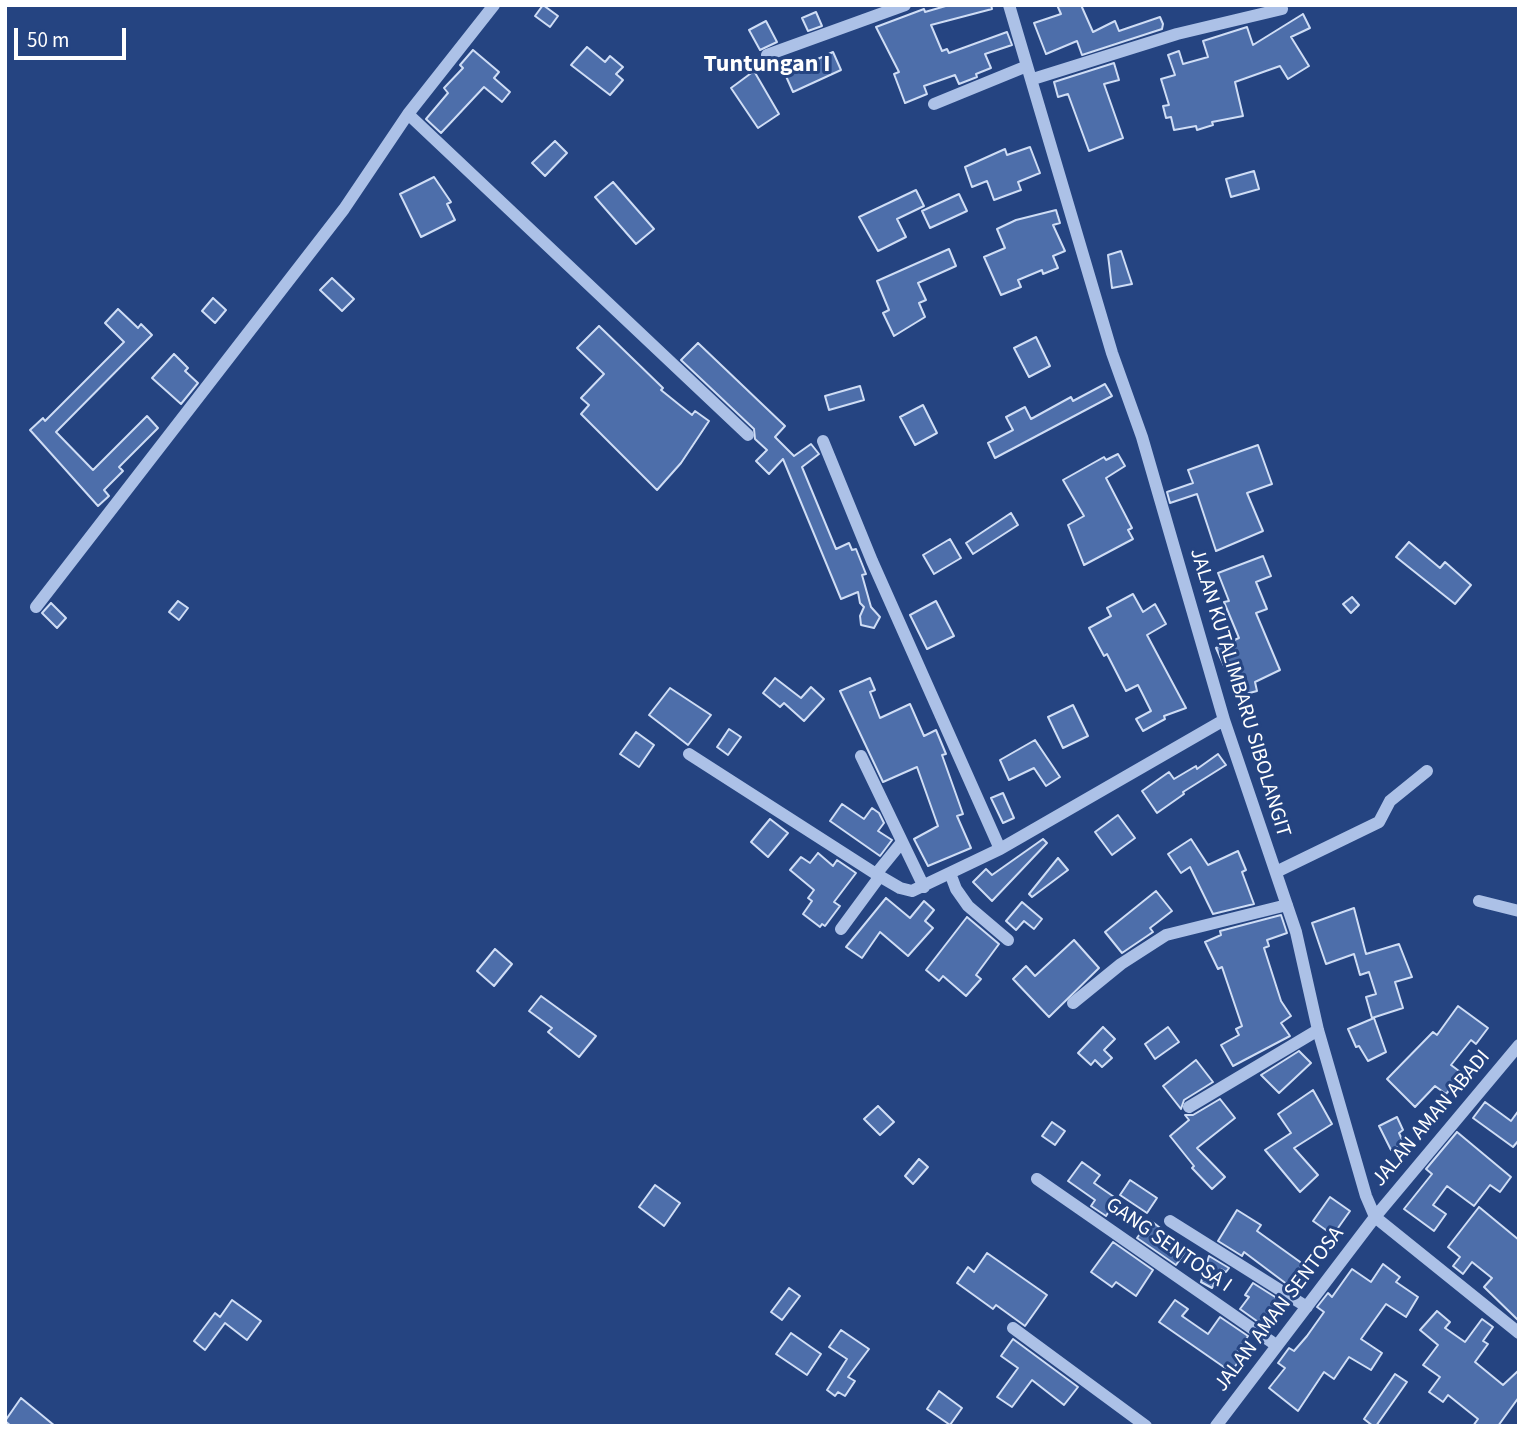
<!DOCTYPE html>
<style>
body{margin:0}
#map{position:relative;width:1524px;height:1431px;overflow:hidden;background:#254481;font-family:"Source Sans 3",sans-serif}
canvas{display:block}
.frame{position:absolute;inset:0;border:7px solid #fff;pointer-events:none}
.scale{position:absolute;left:14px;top:28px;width:112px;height:32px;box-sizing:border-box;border:4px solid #fff;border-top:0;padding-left:9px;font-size:21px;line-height:24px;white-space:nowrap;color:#fff;-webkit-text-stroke:5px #254481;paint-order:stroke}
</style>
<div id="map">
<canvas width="1524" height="1431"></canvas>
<div class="frame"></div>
<div class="scale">50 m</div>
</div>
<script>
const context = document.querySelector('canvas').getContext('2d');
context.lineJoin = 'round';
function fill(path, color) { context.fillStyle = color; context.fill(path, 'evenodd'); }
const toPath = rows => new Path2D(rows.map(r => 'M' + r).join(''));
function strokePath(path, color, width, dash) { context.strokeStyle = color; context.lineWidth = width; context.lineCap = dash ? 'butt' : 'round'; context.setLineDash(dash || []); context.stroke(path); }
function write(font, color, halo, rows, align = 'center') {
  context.font = font + ' "Source Sans 3",sans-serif'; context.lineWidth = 6; context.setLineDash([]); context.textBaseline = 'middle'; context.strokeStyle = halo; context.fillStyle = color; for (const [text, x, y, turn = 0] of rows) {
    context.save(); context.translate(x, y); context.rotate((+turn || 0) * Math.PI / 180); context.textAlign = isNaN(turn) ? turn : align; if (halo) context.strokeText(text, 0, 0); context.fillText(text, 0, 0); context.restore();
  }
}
const building = toPath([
 [543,5,558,16,550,27,535,16,543,5],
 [949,5,991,5,992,9,931,25,942,51,947,49,949,53,1007,32,1012,45,985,54,991,68,976,74,977,77,959,84,955,75,924,86,927,94,905,103,894,74,899,72,876,27,924,9,925,12,949,5],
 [1057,5,1081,5,1093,32,1115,21,1119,31,1160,17,1163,24,1162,29,1082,55,1077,41,1046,54,1034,23,1061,14,1057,5],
 [816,12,822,26,808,31,802,18,816,12],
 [1303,14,1310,28,1291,37,1309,66,1288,79,1280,66,1235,82,1243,116,1212,122,1213,125,1197,130,1196,126,1174,130,1171,117,1166,118,1163,106,1169,105,1161,79,1175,75,1168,55,1179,51,1183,64,1208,57,1203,41,1247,27,1253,45,1303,14],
 [766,21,777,42,760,50,749,30,766,21],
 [587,47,605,62,610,56,623,67,616,74,623,80,610,95,571,65,587,47],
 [473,50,499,72,494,78,510,92,502,102,484,87,441,133,426,119,448,93,444,88,463,68,460,65,473,50],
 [833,52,841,70,793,92,785,74,833,52],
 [1114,63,1119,80,1104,84,1123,138,1089,151,1068,94,1058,97,1054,82,1114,63],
 [754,71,779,114,758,128,731,88,754,71],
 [555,141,567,153,545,176,532,163,555,141],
 [1030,147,1040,173,1018,182,1021,190,994,200,987,181,972,187,965,167,1005,149,1007,155,1030,147],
 [1254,171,1259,189,1231,197,1226,179,1254,171],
 [434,177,451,202,447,204,455,220,421,237,400,194,434,177],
 [613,182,654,229,636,244,595,197,613,182],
 [916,190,924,206,897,219,906,237,878,251,859,217,916,190],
 [959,194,967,211,930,228,922,211,959,194],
 [1056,210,1060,223,1053,225,1065,251,1053,256,1058,268,1043,274,1042,270,1018,280,1021,287,1001,295,984,257,1005,248,997,229,1016,220,1056,210],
 [949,249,956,266,918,283,926,300,919,303,925,317,894,336,883,313,889,310,877,281,949,249],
 [1121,251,1132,284,1112,288,1108,255,1121,251],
 [332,278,354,299,342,311,320,290,332,278],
 [213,298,226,310,215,323,202,311,213,298],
 [118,309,138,328,141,324,152,335,56,432,93,470,147,416,158,428,119,467,123,471,104,490,109,496,98,506,30,430,43,418,45,421,124,342,105,323,118,309],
 [599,326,663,388,661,390,692,415,695,411,709,421,681,463,657,490,581,414,589,405,581,398,604,374,577,348,599,326],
 [1036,337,1050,366,1029,377,1014,348,1036,337],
 [698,343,785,426,775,437,794,456,811,444,819,454,802,467,836,549,849,543,852,550,856,549,866,574,862,575,871,607,880,617,874,628,861,625,860,616,864,607,860,603,858,592,841,599,783,459,769,474,756,461,767,450,755,439,754,429,681,360,698,343],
 [174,354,188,368,185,371,198,383,181,404,152,378,174,354],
 [1105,384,1112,396,995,458,988,443,1013,430,1006,417,1025,407,1031,419,1071,397,1073,401,1105,384],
 [860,386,864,400,829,410,825,396,860,386],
 [923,405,937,433,915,445,900,417,923,405],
 [1258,445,1272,484,1247,493,1263,531,1216,551,1197,494,1170,503,1167,492,1193,483,1188,470,1258,445],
 [1118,454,1125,466,1106,478,1132,528,1128,530,1133,539,1084,565,1068,525,1084,516,1063,480,1104,457,1106,460,1118,454],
 [1011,513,1018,525,973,554,966,543,1011,513],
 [950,539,961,558,934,574,923,555,950,539],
 [1409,542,1440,568,1445,562,1471,585,1455,604,1396,557,1409,542],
 [1263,556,1271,576,1256,582,1267,609,1256,613,1280,670,1255,682,1257,691,1238,696,1231,665,1225,668,1216,648,1239,638,1224,602,1229,601,1218,573,1263,556],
 [1133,594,1143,612,1155,604,1166,624,1147,635,1186,708,1164,716,1165,719,1143,731,1136,719,1151,711,1138,685,1126,691,1107,654,1104,656,1089,628,1111,616,1107,608,1133,594],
 [1352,597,1359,605,1351,613,1343,604,1352,597],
 [178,601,188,608,179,620,169,612,178,601],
 [936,601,954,636,927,649,910,615,936,601],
 [51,603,66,618,57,628,42,613,51,603],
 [775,678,801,698,811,687,824,699,804,721,784,703,780,707,763,693,775,678],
 [870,678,875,690,870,692,880,718,910,704,924,736,936,730,946,754,942,755,963,814,957,816,971,848,928,866,914,839,938,826,917,767,883,782,840,691,870,678],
 [670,688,711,715,688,745,649,715,670,688],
 [1073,705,1088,736,1063,748,1048,717,1073,705],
 [729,729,741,737,728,755,717,747,729,729],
 [636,732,654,745,639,767,620,754,636,732],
 [1035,740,1060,777,1046,786,1034,768,1009,780,1000,760,1035,740],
 [1218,754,1226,765,1183,792,1184,794,1157,813,1142,791,1169,772,1174,779,1196,766,1197,769,1218,754],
 [1003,793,1014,818,1003,823,991,798,1003,793],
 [842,804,864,819,872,808,879,813,884,823,878,831,892,840,880,856,830,821,842,804],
 [1118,815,1135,838,1112,855,1095,832,1118,815],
 [770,819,788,833,768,857,751,842,770,819],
 [1043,839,1047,843,992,901,973,882,986,869,992,875,1043,839],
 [1191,839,1208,865,1238,851,1246,870,1242,872,1254,904,1213,914,1190,867,1181,873,1168,854,1191,839],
 [818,853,833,866,837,860,856,873,834,902,840,906,825,926,822,924,820,927,803,914,812,901,808,898,814,890,790,870,801,857,810,863,818,853],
 [1058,858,1068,870,1032,897,1029,894,1058,858],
 [1156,891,1172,911,1150,928,1153,932,1122,953,1105,932,1156,891],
 [886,898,910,918,924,901,934,910,925,921,933,928,908,956,880,932,862,958,846,947,886,898],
 [1022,902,1042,919,1034,929,1024,921,1016,930,1006,921,1022,902],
 [1354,908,1366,954,1399,944,1412,977,1395,982,1403,1008,1372,1018,1366,997,1376,994,1369,972,1360,975,1354,954,1326,964,1312,923,1354,908],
 [1281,915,1287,933,1267,940,1269,946,1264,948,1281,1001,1291,1016,1281,1023,1290,1036,1233,1066,1221,1045,1239,1035,1236,1029,1242,1026,1222,967,1218,969,1205,942,1221,935,1220,931,1281,915],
 [967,917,999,944,976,975,981,979,966,996,943,976,939,981,926,970,967,917],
 [1074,940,1099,968,1049,1017,1013,979,1026,966,1035,976,1074,940],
 [495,949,512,964,494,986,477,971,495,949],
 [541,996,596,1036,579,1057,548,1032,552,1028,529,1011,541,996],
 [1458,1006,1488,1028,1476,1044,1471,1040,1451,1065,1463,1074,1446,1094,1435,1086,1415,1107,1387,1079,1433,1032,1437,1035,1458,1006],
 [1374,1018,1386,1052,1368,1061,1359,1046,1356,1047,1348,1029,1374,1018],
 [1103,1027,1115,1039,1104,1050,1112,1058,1102,1067,1095,1060,1091,1065,1078,1053,1103,1027],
 [1168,1027,1179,1042,1155,1059,1145,1044,1168,1027],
 [1299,1051,1311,1063,1279,1093,1261,1075,1299,1051],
 [1196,1060,1213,1082,1184,1100,1181,1109,1163,1086,1196,1060],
 [1313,1090,1332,1124,1294,1148,1318,1175,1300,1192,1265,1150,1291,1133,1278,1114,1313,1090],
 [1220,1099,1235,1118,1197,1148,1225,1177,1212,1189,1192,1168,1194,1166,1170,1136,1189,1120,1185,1115,1193,1115,1220,1099],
 [1485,1102,1511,1121,1519,1110,1519,1140,1513,1147,1473,1118,1485,1102],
 [878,1106,894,1122,880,1135,864,1119,878,1106],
 [1397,1117,1403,1130,1399,1133,1404,1144,1391,1150,1379,1126,1397,1117],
 [1052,1122,1065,1131,1055,1145,1042,1136,1052,1122],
 [1457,1132,1511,1177,1500,1192,1490,1185,1474,1206,1447,1186,1433,1205,1446,1214,1434,1231,1404,1209,1432,1174,1426,1169,1457,1132],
 [919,1159,928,1167,913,1184,905,1176,919,1159],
 [1082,1162,1100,1175,1094,1183,1117,1199,1106,1216,1091,1206,1095,1200,1068,1181,1082,1162],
 [1130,1180,1157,1198,1147,1213,1120,1195,1130,1180],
 [655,1185,680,1203,664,1226,639,1207,655,1185],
 [1330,1197,1350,1211,1333,1235,1313,1221,1330,1197],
 [1479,1207,1519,1240,1519,1321,1484,1287,1492,1278,1472,1262,1463,1274,1453,1266,1460,1257,1448,1247,1479,1207],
 [1237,1210,1261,1225,1257,1231,1303,1264,1288,1285,1244,1252,1242,1256,1218,1241,1237,1210],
 [1150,1220,1187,1249,1176,1265,1137,1238,1150,1220],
 [1113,1242,1153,1270,1136,1296,1116,1282,1112,1287,1091,1272,1113,1242],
 [987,1253,1047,1295,1025,1326,996,1305,993,1309,957,1283,968,1267,974,1272,987,1253],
 [1209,1256,1229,1268,1226,1272,1221,1269,1212,1288,1201,1282,1209,1256],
 [1383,1264,1400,1277,1396,1282,1418,1297,1406,1317,1386,1304,1361,1339,1382,1353,1371,1370,1349,1357,1334,1379,1324,1372,1298,1411,1269,1388,1285,1368,1278,1363,1289,1348,1294,1351,1307,1336,1324,1312,1317,1307,1328,1293,1332,1297,1352,1269,1371,1282,1383,1264],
 [1253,1283,1283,1302,1275,1314,1269,1311,1261,1324,1240,1309,1249,1297,1245,1295,1253,1283],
 [789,1288,800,1296,782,1320,771,1312,789,1288],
 [232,1300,261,1321,247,1340,225,1323,205,1350,194,1341,215,1313,220,1317,232,1300],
 [1175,1300,1188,1309,1182,1316,1208,1334,1220,1317,1248,1336,1236,1354,1241,1358,1231,1372,1159,1322,1175,1300],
 [1437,1311,1450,1322,1445,1328,1465,1342,1482,1319,1493,1327,1483,1341,1488,1344,1475,1362,1503,1385,1519,1370,1519,1397,1498,1426,1473,1426,1478,1419,1448,1395,1443,1402,1429,1392,1440,1377,1423,1365,1438,1345,1420,1330,1437,1311],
 [841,1330,869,1349,848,1377,855,1381,845,1396,838,1392,835,1396,827,1390,847,1359,829,1347,841,1330],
 [791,1333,821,1354,807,1375,776,1354,791,1333],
 [1013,1339,1078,1387,1064,1405,1032,1380,1012,1407,997,1397,1018,1368,1001,1356,1013,1339],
 [1395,1374,1407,1382,1376,1426,1373,1426,1364,1419,1395,1374],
 [939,1391,962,1408,950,1425,927,1409,939,1391],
 [21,1398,55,1426,11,1426,5,1421,21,1398]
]);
fill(building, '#4d6eaa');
strokePath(building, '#cfddf5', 2);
strokePath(toPath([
 [1009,5,1112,353,1142,437,1224,720,1296,932,1318,1030,1366,1196,1375,1217,1519,1333],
 [767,55,905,5],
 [1033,79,1177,34,1282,9],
 [934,104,1027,66],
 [408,114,748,435],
 [823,441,872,561,1000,849],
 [36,607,344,209,408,114,494,5],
 [689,754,876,874,900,888,912,891,1000,849,1224,720],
 [861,756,924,887],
 [1276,872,1379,822,1390,801,1427,771],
 [950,873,956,889,968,906,1008,940],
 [876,874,902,842],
 [1479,901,1519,911],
 [841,929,880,876],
 [1073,1003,1121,964,1166,935,1287,905],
 [1189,1107,1318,1030],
 [1037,1179,1276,1345],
 [1170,1221,1307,1307],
 [1013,1328,1146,1426],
 [1216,1426,1375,1217,1519,1045]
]), '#acc1e7', 12);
write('21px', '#fff', '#254481', [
 ["JALAN KUTALIMBARU SIBOLANGIT",1239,693,73],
 ["JALAN AMAN ABADI",1432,1119,-50],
 ["GANG SENTOSA I",1168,1246,35],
 ["JALAN AMAN SENTOSA",1280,1310,-53]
]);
write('bold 24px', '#fff', '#254481', [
 ["Tuntungan I",767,66]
]);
</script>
